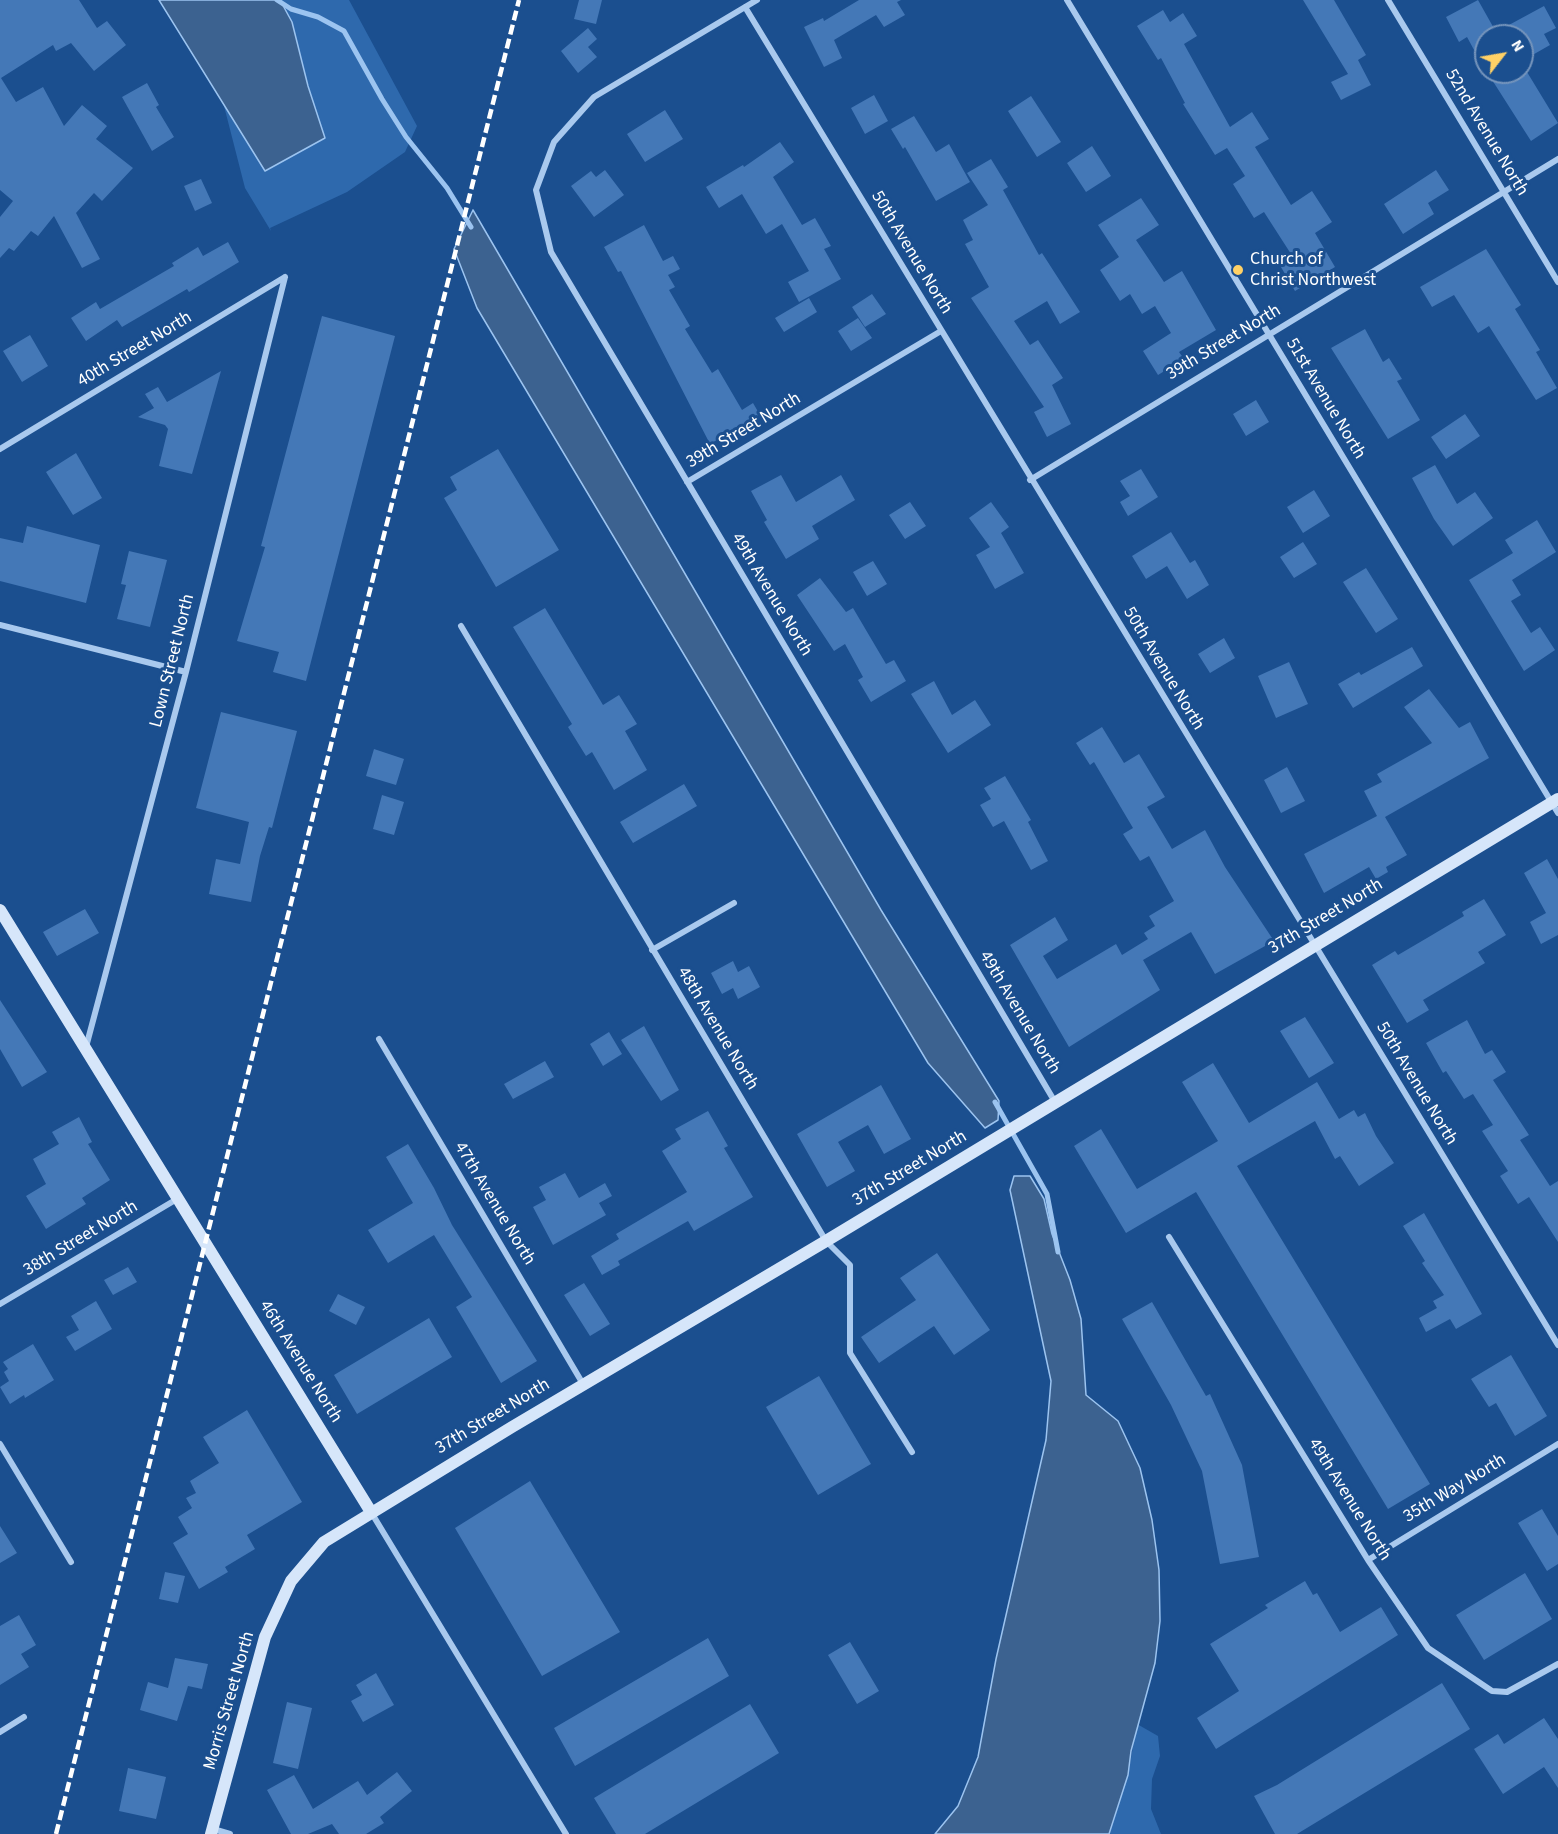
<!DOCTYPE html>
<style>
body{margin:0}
#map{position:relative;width:1558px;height:1834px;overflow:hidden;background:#1b4f8f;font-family:"Source Sans 3",sans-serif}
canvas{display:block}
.north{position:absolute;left:1474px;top:24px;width:60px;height:60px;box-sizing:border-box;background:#1b4f8f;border:2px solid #7695bc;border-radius:50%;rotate:59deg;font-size:16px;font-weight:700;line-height:24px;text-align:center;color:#fff}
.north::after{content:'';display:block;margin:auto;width:21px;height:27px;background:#ffd166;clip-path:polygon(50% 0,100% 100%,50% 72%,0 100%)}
</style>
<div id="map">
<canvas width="1558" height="1834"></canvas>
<div class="north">N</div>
</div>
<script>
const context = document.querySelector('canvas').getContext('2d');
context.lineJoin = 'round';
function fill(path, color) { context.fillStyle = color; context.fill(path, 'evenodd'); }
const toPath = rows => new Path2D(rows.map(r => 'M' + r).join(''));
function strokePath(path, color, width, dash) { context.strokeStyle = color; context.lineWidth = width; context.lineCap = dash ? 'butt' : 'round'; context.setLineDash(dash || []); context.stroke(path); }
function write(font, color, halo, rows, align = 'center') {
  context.font = font + ' "Source Sans 3",sans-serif'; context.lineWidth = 6; context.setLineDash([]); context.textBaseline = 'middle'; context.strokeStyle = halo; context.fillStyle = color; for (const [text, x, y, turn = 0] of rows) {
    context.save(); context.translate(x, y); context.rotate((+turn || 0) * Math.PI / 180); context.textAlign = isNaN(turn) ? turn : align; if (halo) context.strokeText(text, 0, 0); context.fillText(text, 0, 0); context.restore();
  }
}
fill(toPath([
 [280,0,349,0,417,126,405,152,347,192,270,228,271,231,245,188,223,102,265,171,324,138,308,86,292,22],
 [1137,1724,1158,1736,1160,1756,1152,1779,1151,1809,1161,1834,1109,1834,1128,1775]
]), '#2e69ad');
const water = toPath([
 [159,0,280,0,292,22,308,86,325,138,265,171,159,0],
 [473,210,881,910,999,1101,998,1120,985,1128,928,1063,477,308,454,249,473,210],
 [1014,1176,1030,1176,1044,1199,1052,1234,1070,1280,1081,1319,1086,1395,1118,1421,1140,1468,1152,1520,1159,1570,1160,1621,1155,1663,1131,1751,1128,1775,1109,1834,935,1834,958,1806,978,1757,996,1659,1046,1440,1051,1381,1010,1190,1014,1176]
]);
fill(water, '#3c6290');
strokePath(water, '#9cc4f0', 1.5);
strokePath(toPath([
 [277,0,291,9,318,17,344,31,382,99,406,137,447,188,471,227],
 [995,1102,1047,1194,1058,1252]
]), '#9cc4f0', 5);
fill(toPath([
 [0,0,79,0,97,28,107,21,126,45,94,71,71,43,56,51,53,45,1,78,16,102,43,87,64,126,82,105,107,126,96,139,133,168,102,201,94,193,76,213,100,259,82,268,54,216,38,236,31,231,14,251,9,248,0,258,0,217,13,201,0,190],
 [579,0,602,0,596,24,574,19],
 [859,0,901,0,897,2,905,15,884,27,876,15,834,40,842,58,824,67,804,27,823,18,824,21],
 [1303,0,1334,0,1366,55,1358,60,1371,85,1341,100,1331,82,1348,74],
 [1478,0,1496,32,1544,6,1556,28,1544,34,1550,45,1522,61,1522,36,1486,36,1486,72,1467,37,1459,42,1446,17],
 [1163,10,1170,22,1183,13,1197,36,1184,44,1230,127,1252,112,1269,139,1255,147,1291,205,1312,191,1332,222,1315,233,1335,267,1295,291,1278,262,1291,254,1264,212,1254,218,1233,184,1245,176,1227,148,1215,155,1183,104,1185,103,1161,58,1158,60,1137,26],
 [588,28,597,39,588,47,597,57,578,73,561,51],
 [1487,72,1527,72,1558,123,1531,141],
 [147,83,159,105,156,107,174,137,152,151,122,97],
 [874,95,888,121,865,134,851,108],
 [1031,96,1061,142,1037,157,1008,111],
 [665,110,683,139,645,162,627,134],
 [914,116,936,152,949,144,970,182,936,201,905,147,903,149,891,129],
 [780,142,794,162,773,177,802,225,815,218,831,246,824,249,841,279,799,302,788,282,809,271,782,224,766,234,742,194,719,208,706,187,743,165,744,167],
 [1092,146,1111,176,1086,192,1067,163],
 [991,159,1008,187,1003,190,1039,255,1042,253,1080,312,1060,324,1047,301,1014,321,1030,345,1038,340,1063,378,1052,385,1071,424,1047,437,1034,412,1044,407,971,298,989,287,965,244,973,240,963,220,988,205,967,173],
 [605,170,624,195,594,217,571,186,591,171,596,177],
 [1436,170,1449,190,1428,203,1434,214,1403,234,1384,204],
 [201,179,212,203,195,211,184,186],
 [1141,198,1159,225,1136,240,1164,282,1182,271,1216,330,1179,352,1184,359,1158,375,1143,351,1171,333,1155,306,1142,314,1130,294,1120,301,1100,270,1119,257,1098,225],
 [644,225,663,261,673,256,680,269,668,275,675,287,669,290,690,326,685,329,712,373,718,369,742,410,753,403,760,415,710,444,621,271,618,272,604,247],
 [228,242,239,262,189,292,187,289,122,327,117,320,86,341,71,318,96,302,100,309,174,266,172,263,198,247,203,256],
 [1486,249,1521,305,1515,309,1540,350,1536,352,1557,388,1536,400,1489,326,1478,333,1454,295,1432,307,1420,287],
 [872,294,886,314,865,327,852,307],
 [809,298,817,312,784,332,775,318],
 [322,316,395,336,306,681,273,672,279,652,237,641,265,547,261,546],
 [858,318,872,338,851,351,838,331],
 [1365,329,1383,362,1389,358,1402,379,1397,381,1420,420,1388,439,1331,348],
 [30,335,48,366,22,382,3,351],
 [221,371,192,474,159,466,168,429,165,425,138,417,154,408,145,394,158,387,167,402],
 [1256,400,1269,422,1246,436,1233,414],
 [1465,414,1480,436,1446,459,1431,437],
 [498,449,559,550,496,587,444,498,457,490,450,477],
 [76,453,102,498,73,515,46,472],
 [1435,465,1457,504,1475,492,1493,518,1453,546,1434,519,1412,478],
 [1141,469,1158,497,1128,516,1120,502,1130,496,1120,481],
 [781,475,796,502,841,475,855,500,812,526,819,539,786,559,764,522,767,520,751,491],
 [1314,490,1330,516,1303,533,1287,507],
 [910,502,926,526,905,539,889,515],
 [991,502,1009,527,1001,533,1024,573,995,589,976,555,990,547,969,518],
 [1537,520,1556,552,1512,580,1521,595,1511,601,1531,633,1540,627,1555,650,1524,671,1469,580,1513,553,1505,540],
 [27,526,100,545,86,603,0,581,0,538,23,543],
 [1171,532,1190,563,1195,560,1209,585,1187,599,1167,566,1146,579,1132,556],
 [1303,542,1317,564,1294,578,1280,557],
 [129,551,167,560,150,627,117,619,126,585,121,584],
 [873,561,887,584,867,596,853,572],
 [1366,568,1398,619,1376,633,1343,582],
 [820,578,846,612,853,608,886,664,894,660,906,681,871,702,858,680,863,677,845,644,834,651,797,595],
 [545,608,603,705,619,695,637,724,625,731,647,770,614,790,592,752,586,756,568,727,572,724,513,627],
 [1224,638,1235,658,1210,673,1198,654],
 [1412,647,1423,666,1353,708,1338,684,1359,672,1361,675],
 [1289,662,1308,704,1276,718,1258,676],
 [934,681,952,715,975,700,991,725,948,753,911,694],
 [1429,689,1459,728,1470,722,1489,758,1385,817,1407,855,1386,867,1388,872,1376,879,1369,867,1324,893,1304,854,1377,816,1364,791,1382,782,1377,774,1432,743,1404,707],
 [221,712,297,731,272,828,269,827,260,856,251,902,209,894,216,859,240,864,249,822,196,808],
 [1102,727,1124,763,1139,754,1165,797,1147,807,1172,849,1205,830,1225,867,1274,941,1215,974,1191,932,1143,960,1160,990,1069,1047,1010,945,1055,917,1068,940,1043,956,1057,979,1116,944,1122,955,1148,939,1144,933,1155,926,1149,916,1174,901,1149,856,1140,861,1123,834,1133,828,1094,762,1090,765,1076,743],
 [374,749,404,759,396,785,366,776],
 [1287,767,1305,801,1281,813,1264,780],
 [1005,776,1031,820,1028,822,1048,861,1031,870,1004,821,993,827,980,805,991,799,984,788],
 [684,784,697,806,633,843,620,822],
 [382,795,404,802,394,835,373,829],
 [1547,859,1558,879,1558,935,1541,944,1530,922,1546,913,1524,873],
 [1484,899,1506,935,1478,952,1485,963,1423,1000,1429,1010,1407,1023,1372,965,1395,951,1398,955,1427,938,1464,916,1462,912],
 [85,909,99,933,57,956,43,932],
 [733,961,738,972,749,966,760,987,738,999,733,988,722,994,711,973],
 [0,1000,47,1072,22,1087,0,1049],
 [1305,1017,1334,1063,1309,1078,1280,1031],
 [1467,1020,1485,1054,1492,1050,1506,1072,1493,1080,1529,1135,1520,1140,1550,1186,1558,1181,1558,1242,1529,1197,1518,1204,1500,1176,1508,1171,1482,1131,1493,1125,1473,1094,1464,1099,1446,1071,1443,1073,1426,1043],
 [644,1026,679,1090,661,1101,621,1040],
 [609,1032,622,1054,603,1066,590,1044],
 [545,1061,554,1077,513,1099,504,1084],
 [1213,1063,1249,1123,1317,1082,1339,1119,1354,1110,1358,1117,1365,1113,1376,1136,1394,1163,1359,1186,1340,1156,1335,1159,1315,1121,1237,1166,1430,1484,1388,1509,1196,1192,1126,1233,1074,1146,1101,1129,1137,1189,1218,1141,1182,1082],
 [881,1085,911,1139,884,1154,868,1125,838,1142,855,1171,827,1187,797,1134],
 [708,1111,728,1146,724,1148,753,1197,694,1231,688,1221,618,1261,620,1265,602,1275,591,1256,619,1239,616,1234,687,1192,662,1151,681,1139,675,1129],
 [79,1117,92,1142,88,1144,110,1180,82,1198,86,1204,46,1229,26,1196,46,1184,33,1159,59,1144,52,1132],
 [408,1144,434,1188,452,1225,537,1361,501,1383,456,1307,472,1297,434,1235,388,1263,368,1230,413,1203,386,1157],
 [565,1173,579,1198,605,1183,612,1196,599,1203,606,1215,553,1245,533,1207,546,1200,539,1187],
 [1424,1213,1482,1314,1456,1329,1450,1319,1426,1332,1419,1318,1437,1308,1433,1301,1444,1295,1422,1263,1425,1261,1403,1226],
 [937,1253,990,1330,954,1355,934,1326,879,1363,861,1337,916,1300,900,1278],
 [128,1267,137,1282,113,1295,104,1280],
 [584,1283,610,1324,590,1336,564,1295],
 [338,1294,365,1307,356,1325,329,1311],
 [96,1301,112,1329,75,1351,66,1337,79,1330,71,1316],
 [1152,1302,1206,1396,1210,1394,1242,1465,1259,1557,1220,1564,1202,1471,1171,1405,1122,1319],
 [429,1318,452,1357,357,1414,334,1375],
 [33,1344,54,1380,25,1398,24,1395,10,1404,0,1387,9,1381,4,1372,8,1369,3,1362],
 [1511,1355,1547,1416,1515,1436,1496,1403,1489,1407,1471,1379],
 [819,1376,871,1464,818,1495,766,1407],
 [247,1410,302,1502,247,1535,255,1549,225,1567,228,1572,199,1589,173,1543,188,1534,178,1517,192,1508,186,1498,196,1493,190,1481,219,1463,203,1437],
 [530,1481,620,1632,542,1676,455,1528],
 [1542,1509,1558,1536,1558,1564,1547,1571,1518,1523],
 [0,1526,17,1553,0,1563],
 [165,1572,185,1576,178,1603,159,1599],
 [1525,1573,1552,1619,1484,1660,1456,1615],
 [1305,1581,1313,1595,1317,1593,1340,1632,1381,1607,1398,1635,1216,1749,1197,1718,1239,1691,1210,1644,1268,1608,1265,1605],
 [19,1615,36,1645,21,1654,29,1667,0,1685,0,1626],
 [708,1638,729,1676,575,1766,554,1728],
 [850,1642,879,1691,857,1704,828,1655],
 [175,1658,208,1664,202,1689,188,1686,177,1721,140,1710,148,1682,168,1688],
 [376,1673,394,1705,363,1722,351,1701,362,1695,356,1685],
 [1442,1683,1470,1729,1297,1834,1275,1834,1254,1796,1277,1785],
 [287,1702,312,1708,298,1769,273,1763],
 [750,1704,779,1753,645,1834,616,1834,594,1798],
 [1544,1718,1558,1739,1558,1788,1544,1767,1503,1794,1474,1749,1498,1734,1504,1744],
 [128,1768,166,1777,156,1819,119,1811],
 [397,1772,412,1791,380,1817,384,1823,366,1834,339,1834,332,1824,308,1834,291,1834,267,1790,294,1775,313,1809,358,1781,367,1795]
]), '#4478b7');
strokePath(toPath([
 [757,0,594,97,554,142,536,190,551,252,1055,1102],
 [1067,0,1558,813],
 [1388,0,1558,282],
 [745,7,1558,1345],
 [0,449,285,277],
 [1030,480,1558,159],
 [687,482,941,331],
 [0,625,186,672],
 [461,626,826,1241,850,1265,850,1353,912,1452],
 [652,950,734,903],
 [379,1039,583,1384],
 [86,1047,186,672,285,277],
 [1169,1237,1368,1560,1428,1648,1492,1691,1507,1692,1558,1664],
 [0,1304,177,1199],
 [0,1444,71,1562],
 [371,1512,566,1834],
 [1368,1560,1558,1444],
 [0,1732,24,1717],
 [213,1829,230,1834]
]), '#a9c9ee', 6);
strokePath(toPath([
 [0,910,371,1512],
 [211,1834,265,1637,291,1581,324,1542,512,1427,826,1241,1558,799]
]), '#d6e6fa', 12);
strokePath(toPath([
 [56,1834,519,0]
]), '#fff', 4.5, [10, 4.5]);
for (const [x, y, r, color] of [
 [1238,270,6,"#ffd166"]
]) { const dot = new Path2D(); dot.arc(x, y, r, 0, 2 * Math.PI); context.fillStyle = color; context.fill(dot); strokePath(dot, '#1b4f8f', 2); }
write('18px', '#fff', '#1b4f8f', [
 ["52nd Avenue North",1486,133,59],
 ["50th Avenue North",911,253,59],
 ["39th Street North",1224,343,-31],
 ["40th Street North",135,350,-31],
 ["51st Avenue North",1325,399,59],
 ["39th Street North",744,431,-31],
 ["49th Avenue North",771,595,59],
 ["Lown Street North",173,661,-76],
 ["50th Avenue North",1163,669,59],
 ["37th Street North",1326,917,-31],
 ["49th Avenue North",1019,1013,59],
 ["48th Avenue North",717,1029,59],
 ["50th Avenue North",1416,1084,59],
 ["37th Street North",910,1169,-31],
 ["47th Avenue North",494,1204,59],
 ["38th Street North",81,1239,-31],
 ["46th Avenue North",300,1362,58],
 ["37th Street North",493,1417,-31],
 ["35th Way North",1455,1489,-31],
 ["49th Avenue North",1349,1500,58],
 ["Morris Street North",230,1701,-74]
]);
write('18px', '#fff', '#1b4f8f', [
 ["Church of",1250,260],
 ["Christ Northwest",1250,281]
], 'left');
</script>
